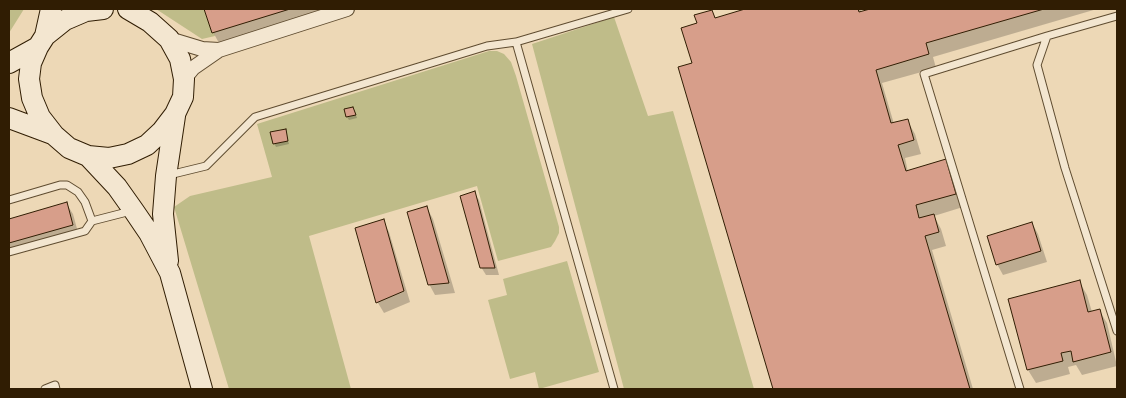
<!DOCTYPE html>
<style>
body{margin:0}
#map{position:relative;width:1126px;height:398px;overflow:hidden;background:#edd8b6;font-family:"EB Garamond",serif}
canvas{display:block}
.frame{position:absolute;inset:0;border:10px solid #301d03;pointer-events:none}
</style>
<div id="map">
<canvas width="1126" height="398"></canvas>
<div class="frame"></div>
</div>
<script>
const context = document.querySelector('canvas').getContext('2d');
context.lineJoin = 'round';
function fill(path, color) { context.fillStyle = color; context.fill(path, 'evenodd'); }
const toPath = rows => new Path2D(rows.map(r => 'M' + r).join(''));
function strokePath(path, color, width, dash) { context.strokeStyle = color; context.lineWidth = width; context.lineCap = dash ? 'butt' : 'round'; context.setLineDash(dash || []); context.stroke(path); }
fill(toPath([
 [9,9,24,9,9,33],
 [156,9,207,9,215,36,202,39],
 [614,17,648,116,673,111,754,389,624,389,532,44],
 [489,51,497,51,504,54,511,62,516,76,559,227,559,233,555,241,551,247,498,261,477,186,309,236,351,389,229,389,174,207,190,196,272,177,257,124],
 [567,261,599,372,539,389,535,372,510,379,488,300,507,295,503,279]
]), '#bfbc89');
fill(toPath([
 [205,9,341,9,220,45,213,32],
 [749,9,860,9,862,12,874,9,1097,9,933,57,936,68,882,83,894,124,907,120,915,134,921,154,905,158,908,172,945,161,953,174,963,207,934,216,941,229,946,246,932,250,973,389,774,389,680,68,693,64,698,24,712,11,716,19],
 [355,112,357,118,349,120,347,117],
 [285,130,289,144,276,147,274,143],
 [474,193,479,200,499,275,486,275,481,267],
 [66,203,73,214,79,236,9,256,9,220],
 [427,208,433,219,455,293,435,295,429,284],
 [383,221,389,232,410,302,384,313,378,303,356,229],
 [1032,223,1038,234,1047,262,1003,275,997,264],
 [1079,281,1087,295,1092,312,1099,310,1107,323,1117,366,1082,375,1076,365,1068,367,1070,374,1036,383,1028,370,1010,300]
]), '#0003');
const building = toPath([
 [204,9,290,9,212,33,204,9],
 [745,9,858,9,859,12,870,9,1044,9,926,43,929,54,876,70,891,123,908,119,914,140,898,145,906,171,946,159,956,194,916,205,919,218,934,214,939,232,925,236,970,389,773,389,678,67,692,63,681,28,697,23,694,15,712,10,715,18,745,9],
 [353,107,356,115,346,117,344,109,353,107],
 [286,129,288,141,273,144,270,132,286,129],
 [475,191,495,268,480,268,460,196,475,191],
 [67,202,73,225,9,243,9,219,67,202],
 [427,206,449,283,428,285,407,212,427,206],
 [384,219,404,291,376,303,355,228,384,219],
 [1032,222,1041,251,996,265,987,236,1032,222],
 [1080,280,1088,312,1100,309,1111,352,1073,362,1071,351,1061,353,1063,361,1027,370,1008,299,1080,280]
]);
fill(building, '#d79e8a');
strokePath(building, '#301d03', 1);
const lane = toPath([
 [1117,16,1047,36,1037,65,1065,168,1117,331],
 [516,42,628,9],
 [169,175,206,166,255,117,487,46,516,42,614,389],
 [9,200,60,185,67,185,78,192,85,202,92,221],
 [9,252,85,231,92,221,131,211],
 [45,389,55,385,56,389],
 [1020,389,924,74,1047,36]
]);
const street = toPath([
 [169,39,202,49,219,50],
 [184,79,193,68,219,50,347,9]
]);
const secondary = toPath([
 [103,9,86,11,65,20,45,36,38,47,31,63,29,79,32,98,40,117,54,135,69,148,88,156,109,158,128,154,147,145,162,131,175,114,183,97,184,79,180,59,169,39,150,22,128,9],
 [45,36,51,9],
 [9,63,38,47],
 [9,118,52,134],
 [88,156,117,187,134,211,149,233,170,273,202,389],
 [168,261,163,214,166,176,175,116]
]);
strokePath(lane, '#5f4c30', 9);
strokePath(street, '#5f4c30', 16);
strokePath(secondary, '#301d03', 22);
strokePath(lane, '#f3e6d0', 7);
strokePath(street, '#f3e6d0', 14);
strokePath(secondary, '#f3e6d0', 20);
</script>
